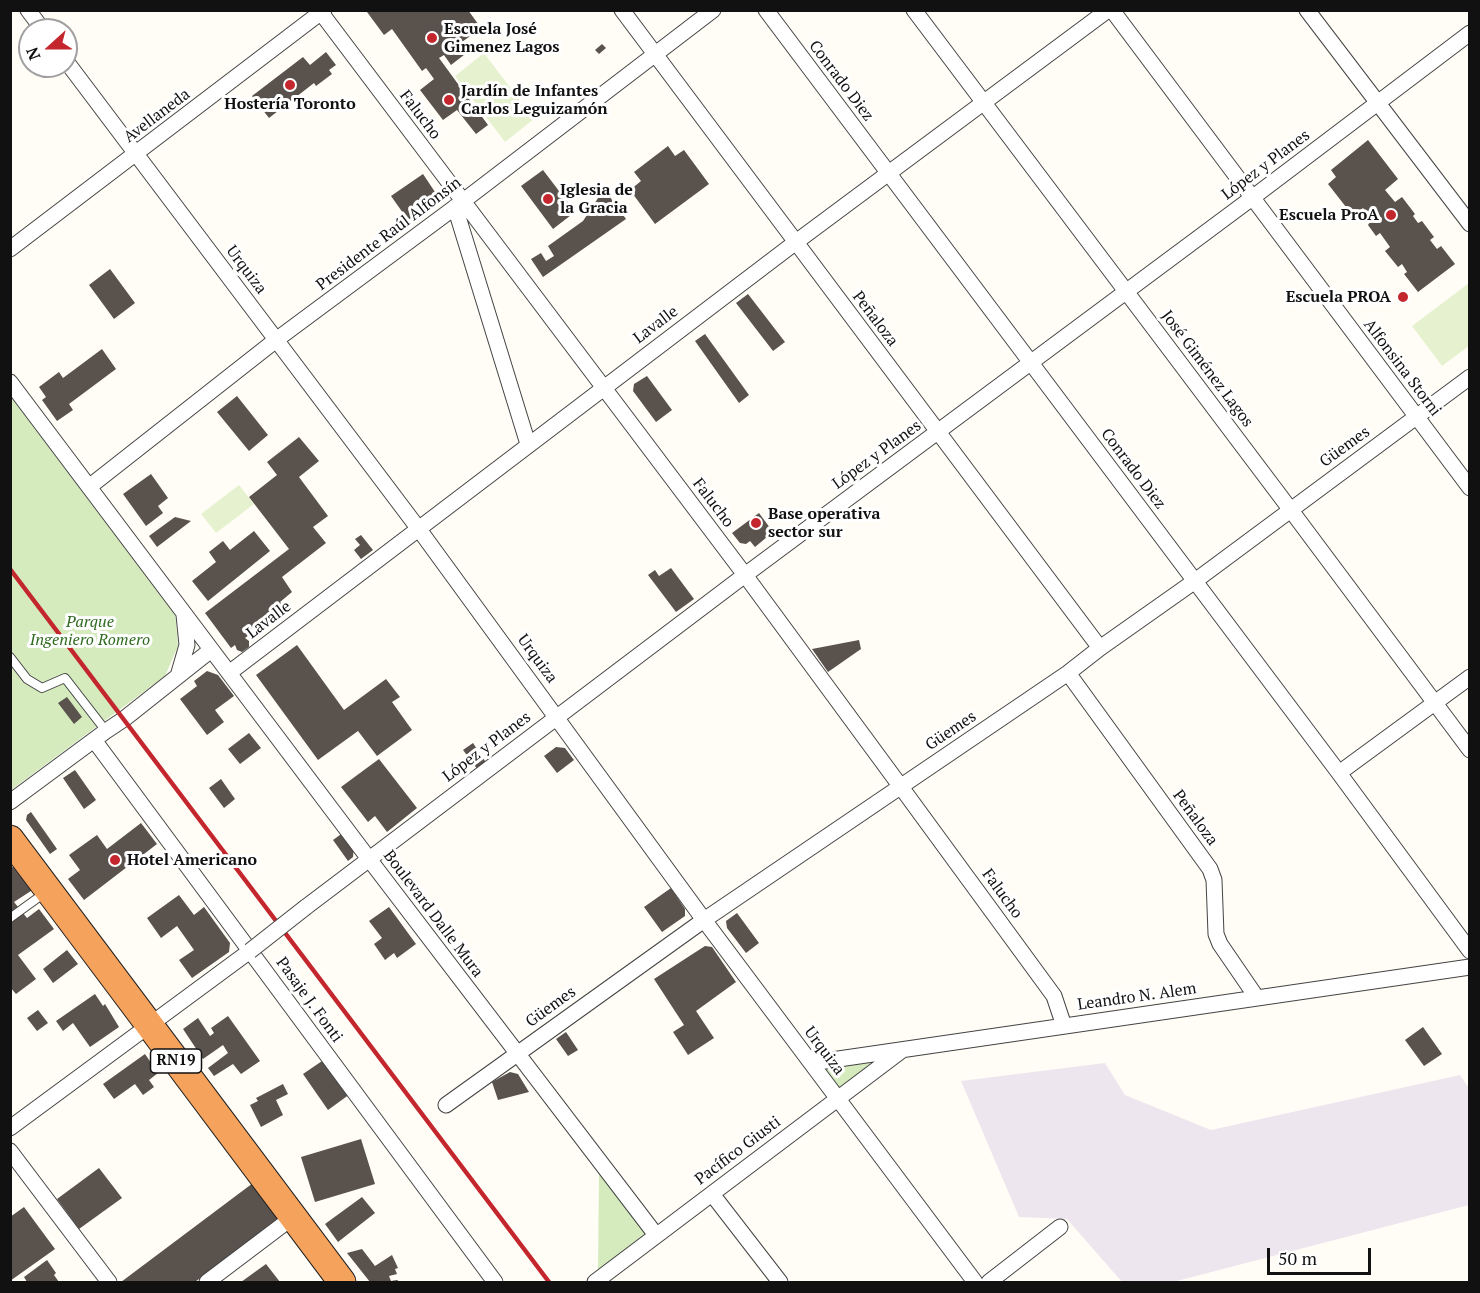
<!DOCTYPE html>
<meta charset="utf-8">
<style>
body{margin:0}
#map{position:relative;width:1480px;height:1293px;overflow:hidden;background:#fffdf5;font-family:"PT Serif",serif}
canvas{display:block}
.frame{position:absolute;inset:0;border:12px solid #111;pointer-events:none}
.north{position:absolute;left:18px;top:18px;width:60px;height:60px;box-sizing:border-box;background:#fff;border:2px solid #a0a0a0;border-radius:50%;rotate:249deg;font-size:16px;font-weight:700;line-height:24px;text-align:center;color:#111}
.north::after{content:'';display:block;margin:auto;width:21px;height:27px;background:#c4262e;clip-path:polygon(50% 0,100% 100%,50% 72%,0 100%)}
.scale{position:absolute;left:1267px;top:1248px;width:104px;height:27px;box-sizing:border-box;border:3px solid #111;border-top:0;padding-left:8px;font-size:18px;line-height:21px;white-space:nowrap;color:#111;-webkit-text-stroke:4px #fff;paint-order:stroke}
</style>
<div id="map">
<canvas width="1480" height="1293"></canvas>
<div class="frame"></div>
<div class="north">N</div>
<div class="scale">50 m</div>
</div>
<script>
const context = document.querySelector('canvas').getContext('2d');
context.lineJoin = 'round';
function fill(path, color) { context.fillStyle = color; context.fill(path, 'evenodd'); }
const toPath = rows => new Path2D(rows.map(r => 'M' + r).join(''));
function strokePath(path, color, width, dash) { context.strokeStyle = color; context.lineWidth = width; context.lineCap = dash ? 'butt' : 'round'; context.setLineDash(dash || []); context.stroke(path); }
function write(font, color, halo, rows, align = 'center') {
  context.font = font + ' "PT Serif",serif'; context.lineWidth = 6; context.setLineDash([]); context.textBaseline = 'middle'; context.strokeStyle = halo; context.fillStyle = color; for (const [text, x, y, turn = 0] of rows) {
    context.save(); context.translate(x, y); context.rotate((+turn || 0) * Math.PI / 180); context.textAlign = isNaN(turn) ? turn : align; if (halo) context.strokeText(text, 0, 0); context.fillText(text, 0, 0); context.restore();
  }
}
fill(toPath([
 [1105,1063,1125,1095,1211,1130,1460,1075,1469,1088,1469,1205,1173,1282,1122,1282,1067,1219,1019,1217,961,1081]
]), '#eee6ef');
fill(toPath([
 [11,394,175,611,178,646,165,676,11,790],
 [903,1049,837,1098,811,1063],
 [599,1173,650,1234,598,1272]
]), '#d5ebbd');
fill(toPath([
 [484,53,534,119,505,142,455,76],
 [1469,283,1469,346,1442,366,1412,326],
 [239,485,254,504,216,533,201,514]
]), '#e6f2cf');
fill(toPath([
 [370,10,468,10,481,28,462,42,469,51,451,65,444,55,439,58,488,125,476,134,457,110,443,120,420,90,434,79,426,68,422,71,392,29,384,35,367,12],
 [602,44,606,48,599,54,595,50],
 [326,52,336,65,329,70,332,74,316,86,314,83,269,118,252,96,303,57,310,65],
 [1368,140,1398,179,1385,190,1395,202,1402,197,1415,214,1413,216,1418,223,1422,221,1434,237,1430,240,1437,249,1441,246,1455,264,1418,292,1404,274,1407,272,1402,264,1398,267,1385,251,1390,247,1380,233,1376,236,1368,225,1372,219,1363,208,1353,216,1328,184,1336,177,1331,170],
 [668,146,675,156,684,150,709,184,655,224,630,190,641,181,634,172],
 [543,170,575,212,553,229,521,186],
 [423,174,439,198,415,211,417,214,408,220,391,196],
 [604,189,626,219,543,277,531,259,541,253,546,261,554,256,548,246,583,221],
 [110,269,135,303,114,319,89,285],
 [748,294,785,342,773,351,736,303],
 [705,334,749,395,739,403,695,341],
 [102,349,116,369,69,404,73,410,57,421,42,400,46,397,39,387,59,372,63,378],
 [647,376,672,410,656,422,633,391,634,384],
 [237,396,268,435,249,451,217,412],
 [299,437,319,461,299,477,328,516,313,527,326,543,282,577,292,592,280,602,283,605,248,631,250,634,245,638,249,641,249,647,242,652,237,650,235,645,231,648,205,613,289,549,249,497,277,475,267,462],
 [151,474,168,498,158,506,163,513,146,526,123,494],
 [759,513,773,532,755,547,750,541,746,544,740,543,732,533],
 [175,517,191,521,157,547,149,536],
 [254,531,270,551,208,601,192,581,216,562,209,552,223,541,230,550],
 [361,535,373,550,361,559,354,550,360,545,355,539],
 [671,568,694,599,676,612,648,575,655,570,659,576],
 [859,640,861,649,828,672,812,649],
 [297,645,344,710,386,679,400,697,392,702,412,730,377,756,358,731,318,760,256,675],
 [207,671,218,675,234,696,215,710,224,722,207,735,180,699,197,686,194,681],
 [67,697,82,717,74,724,58,703],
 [249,733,261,748,240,764,228,749],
 [473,743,487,764,478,770,463,750],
 [556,747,565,748,574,760,557,773,544,756],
 [379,759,417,808,387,832,375,816,368,822,341,787],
 [75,770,96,800,84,809,63,778],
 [221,779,235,799,224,808,209,788],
 [31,812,57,849,50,854,26,820,27,815],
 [141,823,157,844,84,900,68,879,80,870,69,855,97,835,107,849],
 [344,832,354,846,353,857,348,861,333,840],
 [15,865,34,889,14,902,27,918,39,909,54,929,18,955,36,979,16,994,10,987,10,869],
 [671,888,685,909,685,916,662,932,644,907],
 [179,895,194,915,204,907,230,943,229,952,192,978,179,960,194,950,177,926,161,938,147,918],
 [389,907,416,944,397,958,394,953,385,960,374,944,382,938,369,921],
 [737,913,759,943,746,953,727,928,726,921],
 [705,946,712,947,736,982,696,1011,714,1038,688,1055,673,1032,684,1025,654,979],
 [67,950,78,964,53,983,43,969],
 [95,994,103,1006,105,1004,119,1027,90,1047,73,1023,63,1031,56,1021],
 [38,1010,48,1023,37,1031,27,1018],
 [228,1016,260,1061,241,1074,233,1064,214,1076,208,1068,228,1053,223,1045,203,1059,183,1029,198,1018,210,1036,214,1033,211,1028],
 [1423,1027,1442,1054,1424,1066,1405,1040],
 [566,1032,578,1050,568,1056,556,1039],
 [145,1054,158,1073,149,1080,154,1087,143,1095,135,1084,114,1099,103,1084],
 [325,1059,350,1094,328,1110,303,1074],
 [510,1072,518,1074,529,1092,498,1100,492,1082],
 [283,1084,288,1094,276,1100,283,1115,261,1127,250,1105,258,1101,256,1098],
 [361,1139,375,1184,315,1202,301,1157],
 [99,1168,122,1198,79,1229,57,1199],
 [253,1183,280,1218,195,1282,121,1282],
 [362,1197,375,1213,338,1242,325,1224],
 [24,1207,55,1249,10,1281,10,1217],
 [362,1249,375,1266,392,1255,398,1268,395,1269,397,1274,389,1276,391,1281,397,1280,400,1282,370,1282,347,1253],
 [47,1260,56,1273,54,1275,59,1282,27,1282,24,1277],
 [266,1264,280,1282,241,1282]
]), '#5a524d');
const lane = toPath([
 [10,657,27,679,42,688,65,678,106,731],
 [10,918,46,892]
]);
const street = toPath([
 [28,10,43,30],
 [319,10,745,575,901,787,1054,996,1064,1026],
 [622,10,1100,648],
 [766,10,1339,773,1470,951],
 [914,10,1290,509,1470,750],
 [1112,10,1470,488],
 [1307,10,1470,224],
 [66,61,418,528,704,920,975,1282],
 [455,207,528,444],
 [10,249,324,10],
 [10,382,369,859,656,1235],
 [89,487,276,340,462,202,713,10],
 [229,673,796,242,1108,10],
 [1068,673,1210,869,1214,880,1216,934,1220,944,1257,998],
 [178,676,187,645,184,615],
 [94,740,495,1282],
 [1339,773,1470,677],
 [10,802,106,731,124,719,211,650],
 [306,907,745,575,1252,198,1470,33],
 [811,1063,1470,967],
 [446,1105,704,920,1068,673,1100,648,1195,581,1470,377],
 [10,1128,250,951],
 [10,1151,109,1282],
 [712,1194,780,1282],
 [207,1282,293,1217],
 [595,1282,901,1051],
 [989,1282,1060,1227]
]);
const highway = toPath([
 [10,839,342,1282]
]);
strokePath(lane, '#444', 10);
strokePath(street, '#444', 17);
strokePath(highway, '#222', 29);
strokePath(lane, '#fff', 8);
strokePath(street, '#fff', 15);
strokePath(highway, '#f5a25d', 27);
strokePath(toPath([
 [10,569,549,1282]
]), '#c4262e', 4.5);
const streetBridge = toPath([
 [250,951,306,907]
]);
strokePath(streetBridge, '#444', 17, []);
strokePath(streetBridge, '#fff', 15);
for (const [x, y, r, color] of [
 [432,38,6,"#c4262e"],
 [290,85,6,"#c4262e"],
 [449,100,6,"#c4262e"],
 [548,199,6,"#c4262e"],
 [1391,215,6,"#c4262e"],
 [1403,297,6,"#c4262e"],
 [756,523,6,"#c4262e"],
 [115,860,6,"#c4262e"]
]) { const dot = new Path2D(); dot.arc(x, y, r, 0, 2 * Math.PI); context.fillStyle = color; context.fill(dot); strokePath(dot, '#fff', 2); }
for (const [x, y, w] of [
 [176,1061,51]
]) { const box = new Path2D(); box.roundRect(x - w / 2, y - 12, w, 24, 4.5); context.fillStyle = '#fff'; context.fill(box); strokePath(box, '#111', 1.5); }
write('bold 15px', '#111', null, [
 ["RN19",176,1061]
]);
write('bold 16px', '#111', '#fff', [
 ["Escuela José",444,29],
 ["Gimenez Lagos",444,47],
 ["Jardín de Infantes",461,91],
 ["Carlos Leguizamón",461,109],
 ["Hostería Toronto",290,104,"center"],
 ["Iglesia de",560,190],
 ["la Gracia",560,208],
 ["Escuela ProA",1379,215,"right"],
 ["Escuela PROA",1391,297,"right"],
 ["Base operativa",768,514],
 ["sector sur",768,532],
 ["Hotel Americano",127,860]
], 'left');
write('16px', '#111', '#fff', [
 ["Conrado Diez",841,81,53],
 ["Falucho",420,115,53],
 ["Avellaneda",157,116,-37],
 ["López y Planes",1266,165,-37],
 ["Presidente Raúl Alfonsín",389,234,-37],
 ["Urquiza",246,270,53],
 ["Peñaloza",875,319,53],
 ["Lavalle",656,325,-37],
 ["Alfonsina Storni",1402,368,53],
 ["José Giménez Lagos",1207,369,53],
 ["Güemes",1345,447,-36],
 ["López y Planes",877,455,-36],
 ["Conrado Diez",1133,469,53],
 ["Falucho",713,503,53],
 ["Lavalle",269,620,-37],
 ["Urquiza",537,659,54],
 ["Güemes",951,731,-34],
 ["López y Planes",487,747,-37],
 ["Peñaloza",1195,818,54],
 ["Falucho",1002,894,54],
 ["Boulevard Dalle Mura",433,914,53],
 ["Leandro N. Alem",1137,997,-8],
 ["Pasaje J. Fonti",309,1000,54],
 ["Güemes",551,1007,-36],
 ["Urquiza",824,1051,53],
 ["Pacífico Giusti",738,1151,-37]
]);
write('italic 16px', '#2f6b1f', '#fff', [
 ["Parque",90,622],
 ["Ingeniero Romero",90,640]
]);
</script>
